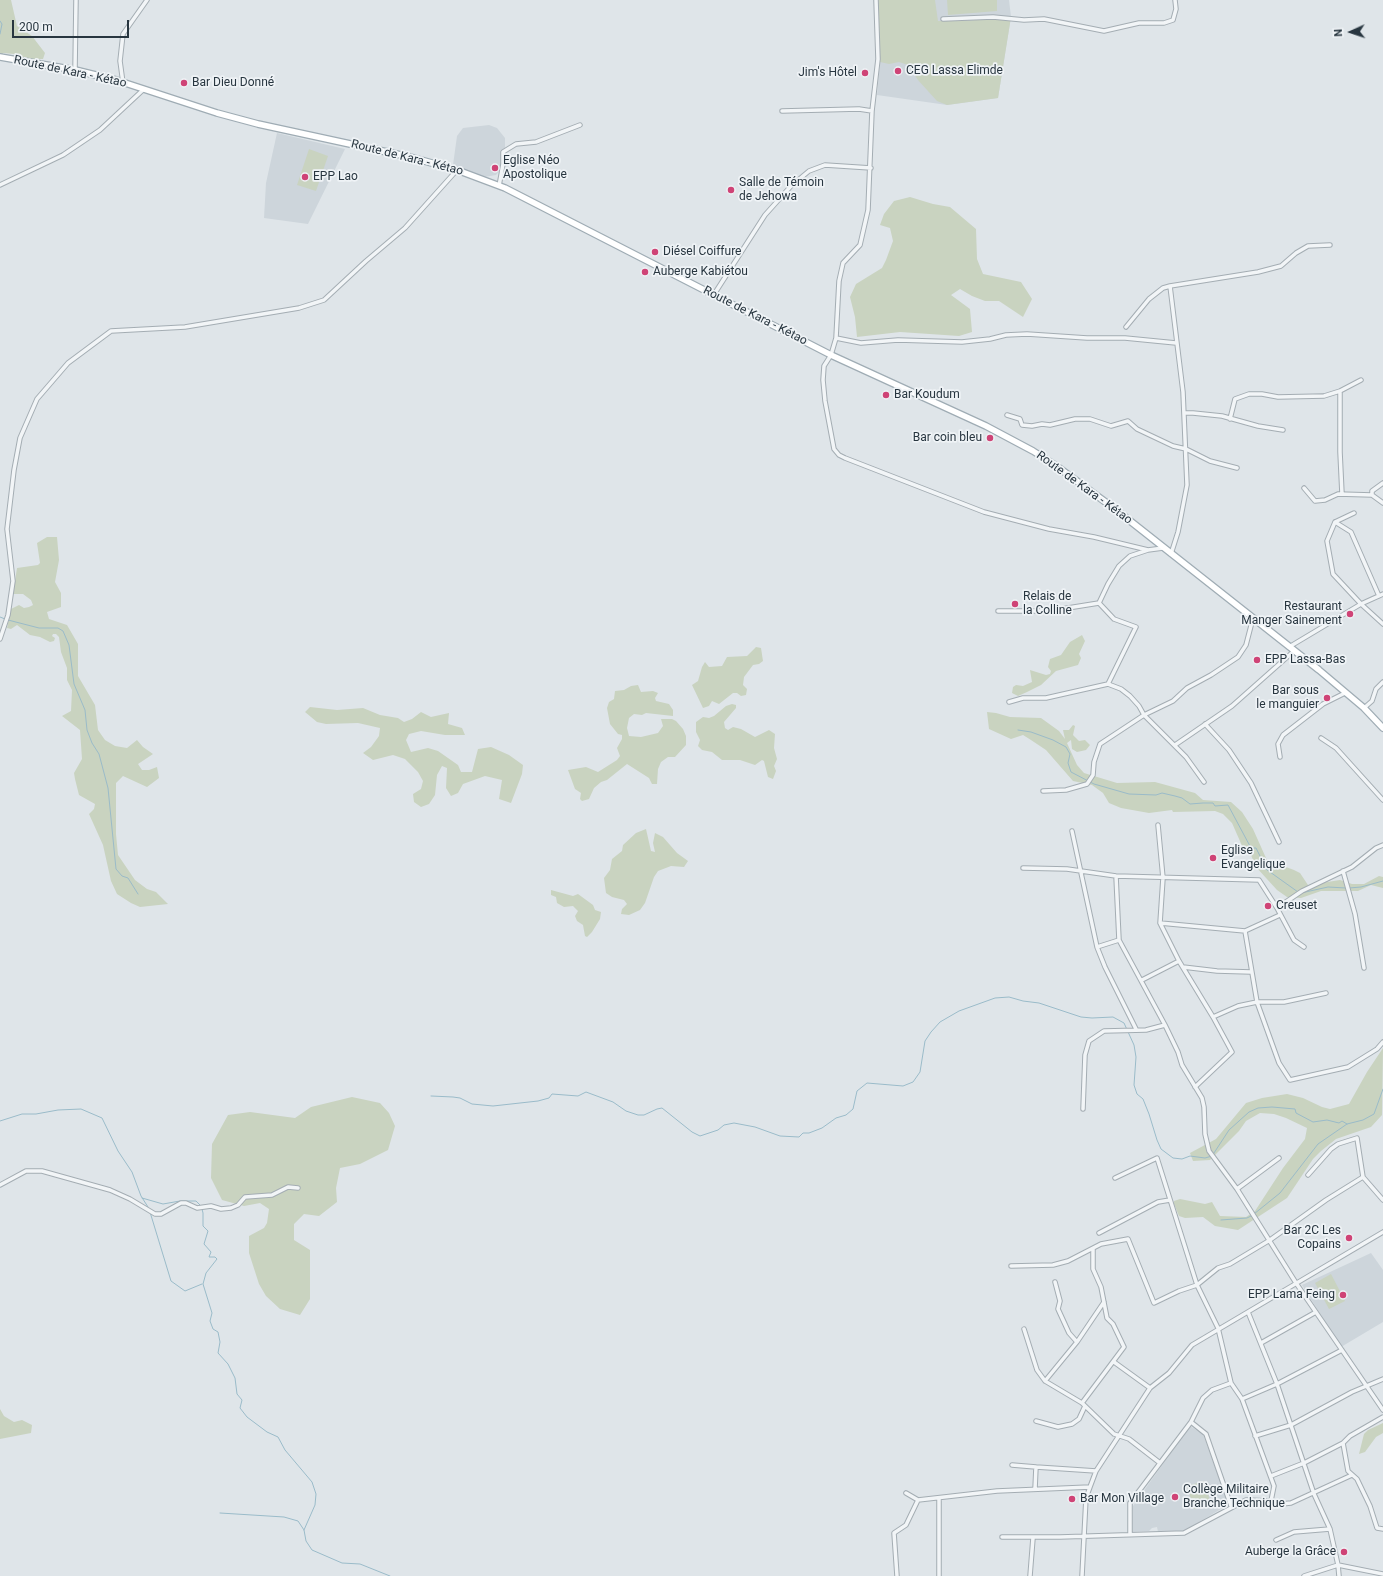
<!DOCTYPE html>
<meta charset="utf-8">
<style>
body{margin:0}
#map{position:relative;width:1383px;height:1576px;overflow:hidden;background:#dfe5e9;font-family:Roboto,sans-serif}
canvas{display:block}
.north{position:absolute;left:1331px;top:12px;width:40px;height:40px;-webkit-text-stroke:3px #eff3f6;paint-order:stroke;rotate:267deg;font-size:11px;font-weight:700;line-height:16px;text-align:center;color:#283640}
.north::after{content:'';display:block;margin:auto;width:14px;height:18px;background:#283640;clip-path:polygon(50% 0,100% 100%,50% 72%,0 100%)}
.scale{position:absolute;left:12px;top:20px;width:117px;height:18px;box-sizing:border-box;border:2px solid #283640;border-top:0;padding-left:5px;font-size:12px;line-height:14px;white-space:nowrap;color:#283640;-webkit-text-stroke:3px #eff3f6;paint-order:stroke}
</style>
<div id="map">
<canvas width="1383" height="1576"></canvas>
<div class="north">N</div>
<div class="scale">200 m</div>
</div>
<script>
const context = document.querySelector('canvas').getContext('2d');
context.lineJoin = 'round';
function fill(path, color) { context.fillStyle = color; context.fill(path, 'evenodd'); }
const toPath = rows => new Path2D(rows.map(r => 'M' + r).join(''));
function strokePath(path, color, width, dash) { context.strokeStyle = color; context.lineWidth = width; context.lineCap = dash ? 'butt' : 'round'; context.setLineDash(dash || []); context.stroke(path); }
function write(font, color, halo, rows, align = 'center') {
  context.font = font + ' Roboto,sans-serif'; context.lineWidth = 3.5; context.setLineDash([]); context.textBaseline = 'middle'; context.strokeStyle = halo; context.fillStyle = color; for (const [text, x, y, turn = 0] of rows) {
    context.save(); context.translate(x, y); context.rotate((+turn || 0) * Math.PI / 180); context.textAlign = isNaN(turn) ? turn : align; if (halo) context.strokeText(text, 0, 0); context.fillText(text, 0, 0); context.restore();
  }
}
fill(toPath([
 [878,0,1009,0,1011,17,998,98,947,105,877,95,880,62],
 [489,125,497,128,505,138,505,152,501,169,496,175,484,177,453,165,457,136,463,128],
 [277,133,345,149,308,224,264,218,266,183],
 [1371,1253,1383,1270,1383,1322,1341,1347,1302,1285],
 [1190,1426,1203,1434,1228,1502,1226,1506,1184,1531,1158,1532,1157,1527,1152,1528,1149,1531,1132,1532,1133,1506]
]), '#cdd5db');
fill(toPath([
 [0,0,11,0,17,26,32,36,45,53,43,59,28,59,14,54,3,53,0,61],
 [878,0,935,0,938,21,963,21,1011,17,998,98,947,105,937,101,918,80,908,65,899,62,889,64,880,62],
 [947,0,997,0,997,11,948,15],
 [309,149,328,156,316,191,297,185],
 [910,197,933,204,950,207,976,229,977,259,983,274,1021,282,1032,299,1023,317,999,301,985,301,972,296,960,289,951,295,970,309,972,332,959,336,900,332,857,337,855,317,850,297,856,284,882,268,886,260,893,241,890,228,880,225,884,214,894,201],
 [47,537,57,537,59,560,55,582,61,593,61,607,47,612,49,619,67,625,78,644,78,676,95,705,98,730,105,740,115,746,127,748,137,740,143,747,153,754,138,764,142,770,149,770,157,767,159,778,147,787,123,776,116,783,116,834,118,855,135,880,147,889,156,892,168,904,140,907,131,903,117,894,111,881,103,845,89,814,94,809,95,804,79,795,75,779,74,773,82,759,80,730,62,716,71,711,72,690,67,680,67,668,61,652,59,637,56,634,53,634,52,636,55,638,54,641,50,642,40,637,30,635,17,625,11,629,7,628,11,609,19,605,24,608,29,607,33,605,31,600,23,594,13,594,17,568,38,565,40,563,37,543],
 [1082,635,1085,641,1079,654,1081,658,1078,665,1056,671,1041,685,1027,692,1018,696,1012,693,1013,687,1016,685,1023,686,1032,682,1030,670,1046,675,1050,674,1051,671,1048,667,1050,659,1061,655,1070,642],
 [756,647,761,648,763,661,759,664,753,665,744,677,743,685,747,689,746,695,741,696,737,693,733,693,719,704,712,701,709,706,703,708,692,685,698,681,702,667,705,662,709,667,722,666,727,657,747,656],
 [638,685,641,692,653,691,658,693,655,698,656,701,669,704,673,710,673,716,646,713,642,715,634,714,629,718,627,728,629,736,641,737,658,733,663,726,661,719,672,719,676,721,683,729,686,736,686,745,675,757,668,757,661,762,658,769,657,784,652,784,649,778,627,764,607,780,601,782,594,788,589,799,582,801,580,799,581,793,575,789,568,770,586,767,598,772,617,760,620,756,617,748,622,739,622,735,618,734,610,724,607,708,609,702,614,699,615,691,624,690,631,686],
 [732,704,736,705,736,708,724,722,725,728,728,730,733,727,741,729,755,737,769,730,775,734,774,748,777,759,774,766,776,771,773,779,768,777,764,761,762,760,755,765,740,760,722,760,712,752,702,750,698,746,700,740,696,732,696,722,703,717,709,718,714,716,726,706],
 [310,707,337,710,363,708,380,715,398,718,404,722,412,719,421,712,431,717,449,713,448,724,462,728,465,735,445,735,421,731,409,734,406,740,411,752,428,748,438,751,458,765,461,772,472,772,478,749,491,747,509,755,523,765,522,774,511,803,499,799,502,780,485,776,463,784,458,793,451,796,446,788,447,768,442,766,437,775,435,795,429,804,421,807,414,802,413,794,421,789,423,781,418,772,405,759,393,755,373,760,363,753,371,747,379,736,380,728,358,723,326,724,317,722,305,712],
 [987,712,996,713,1010,717,1041,718,1059,731,1065,739,1063,730,1069,730,1073,725,1075,726,1073,735,1079,741,1085,740,1090,745,1086,750,1077,752,1072,749,1071,740,1067,743,1077,765,1084,773,1117,783,1155,782,1195,793,1203,800,1231,802,1242,812,1253,829,1270,867,1286,867,1294,870,1300,873,1308,885,1340,880,1352,884,1364,884,1379,876,1383,877,1383,888,1371,885,1358,891,1321,891,1301,898,1287,897,1277,890,1256,867,1251,855,1243,848,1232,823,1223,814,1215,811,1173,812,1172,810,1149,813,1121,808,1109,803,1103,793,1092,785,1073,781,1046,750,1031,740,1023,735,1011,739,989,729],
 [646,829,651,851,655,852,653,843,655,833,663,837,677,853,688,861,684,867,671,866,658,871,654,877,645,903,640,910,629,915,621,914,622,909,627,904,624,900,612,897,606,893,604,878,610,870,612,859,622,851,623,845,636,833],
 [551,890,573,896,578,894,593,905,595,910,601,912,600,919,592,932,587,937,585,936,583,925,577,921,575,916,578,911,573,906,564,907,557,903,556,897,551,895],
 [1383,1048,1382,1115,1371,1127,1336,1139,1321,1151,1313,1159,1287,1198,1238,1230,1215,1226,1203,1217,1185,1218,1179,1216,1174,1204,1174,1201,1180,1199,1205,1204,1212,1202,1220,1216,1246,1217,1255,1211,1283,1168,1305,1139,1307,1128,1286,1118,1274,1114,1260,1113,1246,1121,1239,1131,1210,1160,1193,1161,1190,1153,1216,1139,1246,1103,1262,1098,1287,1094,1303,1098,1322,1107,1330,1109,1349,1104,1367,1072],
 [352,1097,380,1103,389,1113,395,1126,388,1150,360,1164,340,1168,336,1188,337,1202,319,1216,304,1214,294,1224,294,1240,310,1250,310,1299,300,1315,280,1309,266,1296,259,1284,249,1253,249,1236,264,1228,267,1223,269,1209,260,1203,244,1206,222,1200,211,1178,212,1144,228,1115,250,1112,295,1118,311,1107],
 [1331,1274,1345,1301,1329,1309,1315,1283],
 [0,1409,4,1416,14,1422,22,1420,32,1425,31,1433,0,1439],
 [1383,1423,1383,1433,1376,1437,1365,1452,1359,1454,1364,1434,1368,1430],
 [1204,1481,1211,1504,1194,1509,1187,1486]
]), '#c9d3c0');
strokePath(toPath([
 [0,21,2,24,0,34],
 [0,617,5,619],
 [8,620,39,628,58,628,63,631,69,645,74,684,85,710,87,730,92,743,99,754,108,788,116,869,122,876,128,878,138,894],
 [1018,730,1031,732,1053,740,1066,747,1070,754,1068,763,1071,772,1094,784,1129,794,1156,795,1162,793,1175,796,1182,798,1190,804,1203,803,1213,803,1215,806,1228,805,1251,848,1256,848,1260,856,1263,867,1298,892],
 [1349,888,1361,887,1383,881],
 [1301,893,1328,887,1346,888],
 [431,1096,453,1097,460,1098,472,1104,493,1106,538,1101,549,1098,552,1094,578,1096,586,1092,613,1102,626,1111,638,1115,644,1115,657,1109,662,1108,692,1132,700,1136,718,1130,724,1125,734,1123,755,1127,780,1136,799,1137,803,1133,809,1133,822,1128,836,1118,846,1115,853,1109,857,1091,867,1083,903,1086,913,1082,920,1072,925,1041,931,1032,940,1022,959,1011,995,998,1009,997,1023,1001,1039,1003,1081,1017,1092,1018,1113,1017,1124,1023,1134,1045,1136,1057,1134,1085,1137,1094,1143,1099,1149,1114,1157,1140,1161,1149,1173,1158,1182,1159,1190,1156,1205,1158,1212,1156,1229,1130,1249,1112,1258,1108,1272,1107,1295,1109,1296,1113,1313,1122,1327,1120,1339,1123,1342,1121,1347,1124],
 [0,1121,22,1114,36,1114,58,1110,81,1109,102,1118,118,1151,132,1172,141,1196,148,1207],
 [142,1198,163,1204,180,1201,196,1201,201,1206],
 [202,1209,203,1213,203,1226,208,1231,204,1244,211,1252,209,1257,215,1257,217,1259,206,1273,203,1284,212,1313,210,1321,213,1329,218,1332,220,1342,218,1353,228,1364,235,1378,237,1394,242,1400,240,1408,247,1417,267,1432,278,1437,285,1450,312,1482,316,1494,315,1505,304,1530],
 [150,1212,171,1281,185,1291,202,1284],
 [1254,1214,1280,1193,1318,1144,1347,1124,1363,1120,1374,1114,1383,1089],
 [1221,1220,1247,1218,1251,1216],
 [220,1513,284,1517,298,1521,304,1530,306,1541,312,1550,342,1563,360,1564,390,1576]
]), '#9abbc9', 1);
const minor = toPath([
 [876,0,878,59,872,111,868,210,860,245,843,263,839,281,836,338,831,355,824,366,823,380,825,401,834,449,839,455,845,458,984,512,1049,529,1094,537,1148,550],
 [943,19,993,17,1024,20,1044,19,1104,31,1139,23,1164,23,1173,20,1176,9,1175,0],
 [75,70,76,0],
 [123,83,120,61,123,34,147,0],
 [782,111,859,109,872,111],
 [0,185,63,155,100,130,144,89],
 [499,186,503,164,503,152,516,144,536,142,580,125],
 [1170,286,1183,392,1187,485,1178,532,1171,554],
 [713,296,765,215,791,186,809,171,825,165,871,168],
 [1126,327,1149,299,1163,288,1170,286,1258,272,1281,266,1296,253,1308,246,1330,245],
 [836,338,861,343,898,340,962,342,990,339,1006,335,1027,334,1087,338,1125,338,1176,343],
 [1340,391,1340,452,1342,494],
 [1185,413,1193,413,1222,416,1258,426,1283,430],
 [1007,415,1020,419,1022,425,1032,426,1042,424,1050,425,1075,419,1090,419,1111,426,1128,421,1137,429,1173,446,1186,449,1210,461,1237,468],
 [1230,419,1235,399,1249,394,1262,394,1278,397,1324,396,1340,391,1361,380],
 [1304,488,1315,501,1325,500,1338,494,1372,495,1383,503],
 [1372,495,1372,491,1383,483],
 [1335,522,1351,532,1379,596],
 [1383,594,1361,604,1383,624],
 [1099,603,1114,619,1136,627,1108,684],
 [1099,603,1108,584,1119,566,1130,556,1148,550,1163,548],
 [998,611,1049,611,1099,603],
 [0,639,8,615,13,581,7,529,14,470,20,438,37,399,68,363,111,331,185,327,299,308,324,300,366,261,405,228,457,170],
 [1289,647,1361,604,1333,574,1327,541,1335,522,1354,513],
 [1009,702,1023,698,1046,698,1108,684,1121,689,1130,696,1139,706,1144,715,1186,757,1204,782],
 [1364,708,1372,701,1376,689,1383,682],
 [1205,724,1229,750,1251,783,1279,842],
 [1321,738,1336,748,1383,800],
 [1175,745,1232,706,1294,651],
 [1280,757,1278,744,1283,735,1323,704,1345,693],
 [1043,791,1066,790,1087,784,1093,775,1094,762,1100,744,1144,715,1173,701,1187,688,1211,675,1238,657,1246,645,1253,618],
 [1158,825,1163,878,1160,923,1179,961,1213,1017,1232,1052,1195,1087],
 [1072,831,1097,947,1105,967,1136,1029],
 [1023,868,1067,869,1116,876,1259,880,1277,908,1294,940,1304,947],
 [1343,871,1355,914,1364,968],
 [1116,876,1119,940,1165,1025,1178,1052,1182,1065,1202,1098,1204,1107,1205,1134,1209,1151,1237,1189,1296,1283,1383,1410],
 [1277,908,1302,891,1352,867,1376,848,1383,845],
 [1160,923,1245,931,1280,915],
 [1245,931,1257,1002,1279,1063,1290,1080,1348,1067,1377,1049,1383,1042],
 [1097,947,1119,940],
 [1183,967,1217,971,1251,972],
 [1142,980,1179,961],
 [1213,1017,1238,1006,1257,1002,1284,1002,1326,993],
 [1083,1109,1085,1055,1089,1041,1104,1031,1146,1030,1165,1025],
 [1308,1175,1331,1149,1338,1144,1357,1138,1363,1177,1383,1200],
 [1115,1178,1157,1158,1197,1285,1218,1328,1231,1383,1242,1399,1274,1486,1271,1501],
 [0,1185,26,1171,42,1171,110,1190,130,1199,155,1214,161,1214,181,1203,186,1203,197,1208,211,1206,221,1209,231,1208,238,1205,245,1197,272,1195,288,1187,298,1188],
 [1237,1189,1279,1158],
 [1099,1233,1158,1202,1170,1200],
 [1011,1266,1053,1265,1068,1261,1101,1244,1128,1239,1154,1303,1179,1291,1197,1285,1218,1268,1230,1264,1270,1240,1326,1200,1363,1177],
 [1055,1282,1060,1301,1058,1309,1069,1333,1077,1342],
 [1248,1312,1277,1384,1314,1494,1330,1529,1338,1565,1339,1576],
 [1024,1329,1037,1370,1045,1381,1082,1403,1114,1434,1129,1439,1160,1463],
 [1261,1343,1316,1312],
 [1114,1362,1150,1388],
 [1045,1381,1077,1342,1104,1302],
 [1242,1399,1277,1384,1342,1350],
 [1082,1403,1124,1347,1113,1324,1107,1318,1101,1287,1093,1269,1093,1249],
 [1383,1417,1350,1436,1343,1443,1348,1471,1357,1479,1370,1506,1377,1528,1383,1529],
 [1036,1421,1058,1427,1072,1424,1079,1419,1085,1406],
 [1191,1422,1206,1434,1231,1506],
 [1255,1436,1291,1425,1352,1392,1383,1379],
 [1012,1465,1036,1467,1035,1489],
 [1036,1467,1096,1471],
 [1271,1476,1304,1463,1343,1443],
 [906,1493,918,1500],
 [939,1498,939,1576],
 [1130,1534,1130,1503,1191,1422,1203,1398,1212,1390,1231,1383],
 [1002,1537,1060,1537,1184,1533,1246,1500,1271,1501,1281,1504,1291,1503,1352,1475],
 [1276,1540,1294,1532,1330,1529],
 [897,1576,894,1533,906,1525,918,1500,997,1491,1090,1487],
 [1030,1576,1033,1538],
 [1082,1576,1086,1498,1090,1487,1096,1471,1150,1388,1169,1373,1192,1345,1383,1232],
 [1304,1576,1338,1565,1383,1574]
]);
const primary = toPath([
 [0,57,75,70,116,80,217,113,258,124,410,157,457,170,505,188,831,355,986,426,1033,451,1055,465,1115,509,1319,670,1364,708,1383,728]
]);
strokePath(minor, '#a4adb3', 5.5);
strokePath(primary, '#9facb4', 8);
strokePath(minor, '#f2f5f7', 3.5);
strokePath(primary, '#fff', 5.5);
for (const [x, y, r, color] of [
 [898,71,4,"#cf4376"],
 [865,73,4,"#cf4376"],
 [184,83,4,"#cf4376"],
 [495,168,4,"#cf4376"],
 [305,177,4,"#cf4376"],
 [731,190,4,"#cf4376"],
 [655,252,4,"#cf4376"],
 [645,272,4,"#cf4376"],
 [886,395,4,"#cf4376"],
 [990,438,4,"#cf4376"],
 [1015,604,4,"#cf4376"],
 [1350,614,4,"#cf4376"],
 [1257,660,4,"#cf4376"],
 [1327,698,4,"#cf4376"],
 [1213,858,4,"#cf4376"],
 [1268,906,4,"#cf4376"],
 [1349,1238,4,"#cf4376"],
 [1343,1295,4,"#cf4376"],
 [1175,1497,4,"#cf4376"],
 [1072,1499,4,"#cf4376"],
 [1344,1552,4,"#cf4376"]
]) { const dot = new Path2D(); dot.arc(x, y, r, 0, 2 * Math.PI); context.fillStyle = color; context.fill(dot); strokePath(dot, '#eff3f6', 1.5); }
write('12px', '#283640', '#eff3f6', [
 ["CEG Lassa Elimde",906,71],
 ["Jim's Hôtel",857,73,"right"],
 ["Bar Dieu Donné",192,83],
 ["Eglise Néo",503,161],
 ["Apostolique",503,175],
 ["EPP Lao",313,177],
 ["Salle de Témoin",739,183],
 ["de Jehowa",739,197],
 ["Diésel Coiffure",663,252],
 ["Auberge Kabiétou",653,272],
 ["Bar Koudum",894,395],
 ["Bar coin bleu",982,438,"right"],
 ["Relais de",1023,597],
 ["la Colline",1023,611],
 ["Restaurant",1342,607,"right"],
 ["Manger Sainement",1342,621,"right"],
 ["EPP Lassa-Bas",1265,660],
 ["Bar sous",1319,691,"right"],
 ["le manguier",1319,705,"right"],
 ["Eglise",1221,851],
 ["Evangelique",1221,865],
 ["Creuset",1276,906],
 ["Bar 2C Les",1341,1231,"right"],
 ["Copains",1341,1245,"right"],
 ["EPP Lama Feing",1335,1295,"right"],
 ["Collège Militaire",1183,1490],
 ["Branche Technique",1183,1504],
 ["Bar Mon Village",1080,1499],
 ["Auberge la Grâce",1336,1552,"right"]
], 'left');
write('12px', '#283640', '#eff3f6', [
 ["Route de Kara - Kétao",70,72,12],
 ["Route de Kara - Kétao",407,158,14],
 ["Route de Kara - Kétao",755,316,27],
 ["Route de Kara - Kétao",1084,488,36]
]);
</script>
